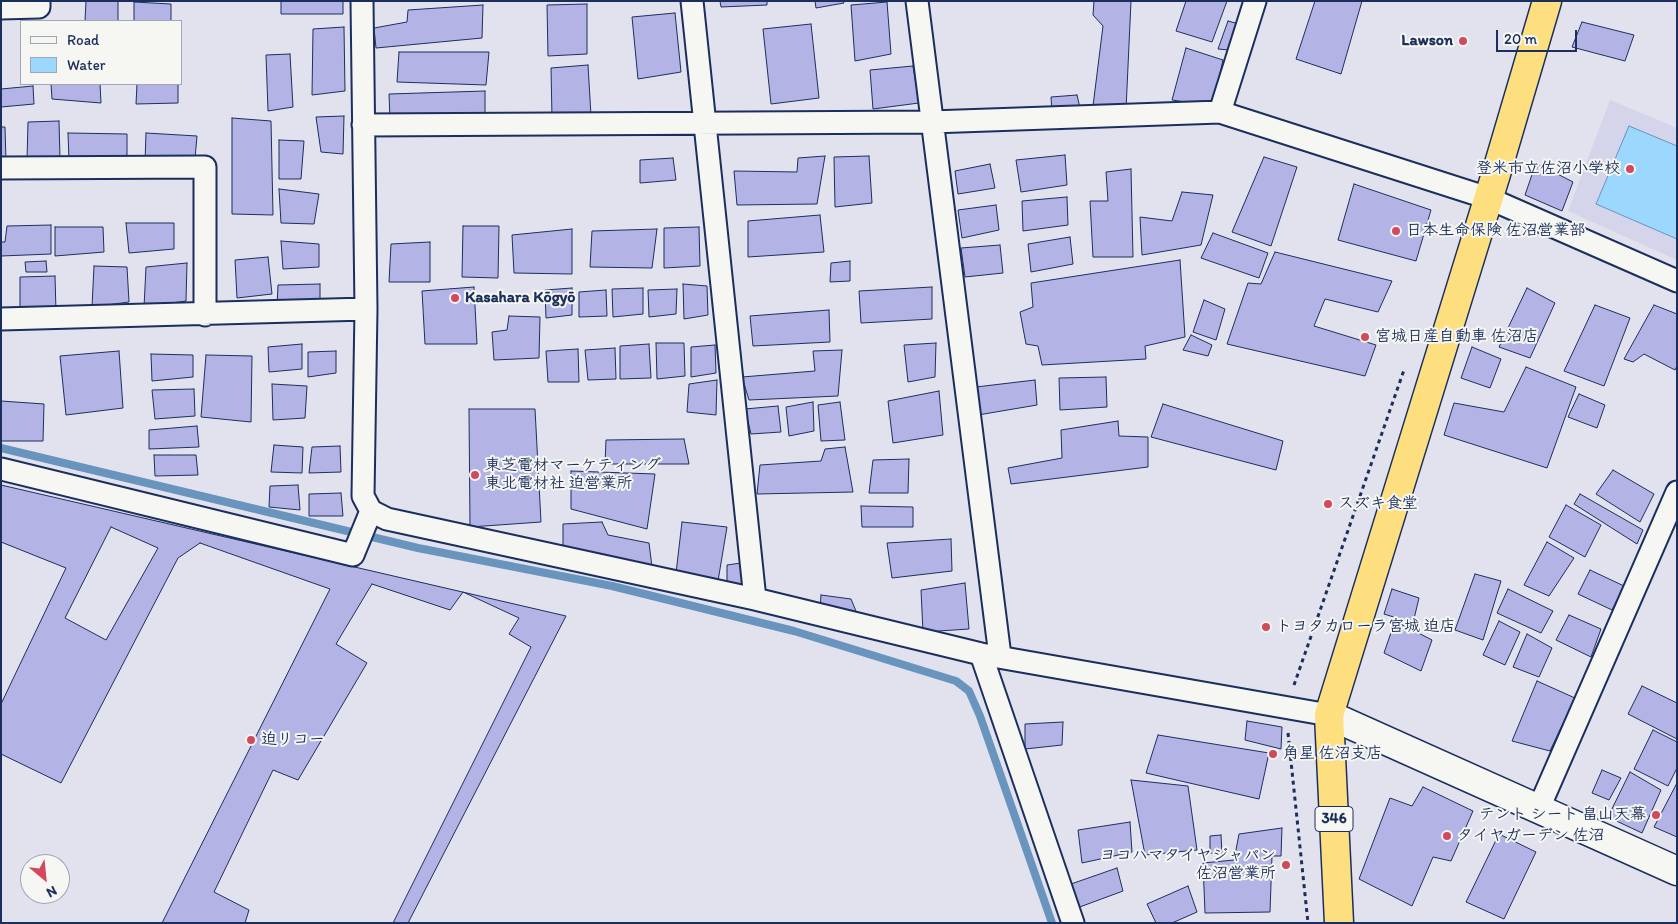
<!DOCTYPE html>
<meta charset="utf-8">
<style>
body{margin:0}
#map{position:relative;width:1678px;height:924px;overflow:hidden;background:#e2e2ee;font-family:Itim,sans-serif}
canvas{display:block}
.frame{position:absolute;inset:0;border:2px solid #1b2f5e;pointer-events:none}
.legend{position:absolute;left:20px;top:20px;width:162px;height:65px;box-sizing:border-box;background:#f6f6f2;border:1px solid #9ea6b7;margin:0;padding:6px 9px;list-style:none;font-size:15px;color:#1b2f5e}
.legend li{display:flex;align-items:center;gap:10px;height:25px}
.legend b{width:25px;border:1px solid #9ea6b7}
.north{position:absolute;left:20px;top:854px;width:50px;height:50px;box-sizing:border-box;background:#f6f6f2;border:1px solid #9ea6b7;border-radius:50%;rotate:152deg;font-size:14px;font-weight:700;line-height:20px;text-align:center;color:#1b2f5e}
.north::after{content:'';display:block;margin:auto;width:18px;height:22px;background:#d1495b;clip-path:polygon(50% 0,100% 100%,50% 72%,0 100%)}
.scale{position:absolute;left:1496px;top:30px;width:81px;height:22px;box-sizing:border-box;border:2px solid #1b2f5e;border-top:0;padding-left:6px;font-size:15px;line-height:18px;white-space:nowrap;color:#1b2f5e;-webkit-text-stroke:4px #f6f6f2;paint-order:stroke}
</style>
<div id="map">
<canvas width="1678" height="924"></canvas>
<div class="frame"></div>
<ul class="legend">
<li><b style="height:6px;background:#f6f6f2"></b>Road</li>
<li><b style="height:14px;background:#9cd8fd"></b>Water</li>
</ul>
<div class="north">N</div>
<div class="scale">20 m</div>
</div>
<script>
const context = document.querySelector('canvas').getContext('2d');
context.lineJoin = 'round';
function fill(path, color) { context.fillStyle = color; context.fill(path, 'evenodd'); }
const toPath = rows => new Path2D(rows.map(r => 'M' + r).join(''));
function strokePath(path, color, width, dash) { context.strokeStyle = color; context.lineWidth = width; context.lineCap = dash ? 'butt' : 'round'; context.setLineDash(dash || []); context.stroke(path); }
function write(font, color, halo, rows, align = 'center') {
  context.font = font + ' Itim,"Klee One",sans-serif'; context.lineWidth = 4; context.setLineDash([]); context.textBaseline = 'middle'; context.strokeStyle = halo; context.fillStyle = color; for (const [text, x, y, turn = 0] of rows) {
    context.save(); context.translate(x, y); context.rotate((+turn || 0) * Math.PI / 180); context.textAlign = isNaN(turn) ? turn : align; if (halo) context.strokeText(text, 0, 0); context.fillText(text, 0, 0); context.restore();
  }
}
fill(toPath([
 [1610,100,1677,128,1677,260,1568,211]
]), '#d4d4eb');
const water = toPath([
 [1629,126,1677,146,1677,239,1596,204,1629,126]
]);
fill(water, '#9cd8fd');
strokePath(water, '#6894bd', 1);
strokePath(toPath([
 [1,448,418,548,612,586,794,631,956,681,969,691,980,716,1052,923]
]), '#6894bd', 8);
const building = toPath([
 [86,1,118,1,118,21,85,21,86,1],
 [281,1,343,1,343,14,281,14,281,1],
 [720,1,767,1,767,5,721,7,720,1],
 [815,1,843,1,844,3,816,8,815,1],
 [1094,1,1131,1,1126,110,1093,106,1103,26,1093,15,1094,1],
 [1186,1,1227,1,1212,42,1176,31,1186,1],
 [1315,1,1362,1,1341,74,1296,59,1315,1],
 [134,2,171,4,171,21,134,21,134,2],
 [887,2,891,54,855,61,851,5,887,2],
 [587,4,587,54,548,56,547,5,587,4],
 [483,5,482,38,376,48,374,28,407,22,408,10,483,5],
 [675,13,681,72,638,79,632,17,675,13],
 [1228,21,1239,24,1229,50,1218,49,1228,21],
 [1582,22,1634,35,1625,61,1572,47,1582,22],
 [811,24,819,98,771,104,763,29,811,24],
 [344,27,345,91,312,95,313,29,344,27],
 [1186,48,1223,60,1213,106,1172,100,1186,48],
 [399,52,489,52,486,85,397,82,399,52],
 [290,54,293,107,268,111,266,55,290,54],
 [588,65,591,116,552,118,551,68,588,65],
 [913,66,919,103,873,109,870,70,913,66],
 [51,84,100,84,101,103,52,99,51,84],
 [137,84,178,84,178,103,136,104,137,84],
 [33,86,34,104,1,107,1,89,33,86],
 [485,91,485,118,390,120,389,94,485,91],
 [1077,95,1080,108,1052,113,1051,97,1077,95],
 [344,116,343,154,321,152,316,117,344,116],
 [232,118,271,121,273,215,232,214,232,118],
 [59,121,60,158,27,160,28,122,59,121],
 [1,127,5,127,6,161,1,161,1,127],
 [68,133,127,134,127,160,69,160,68,133],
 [146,133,197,136,195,159,145,162,146,133],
 [279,140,304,141,301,179,279,179,279,140],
 [1065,155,1067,185,1021,192,1016,160,1065,155],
 [825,156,817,204,737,205,734,171,797,172,798,158,825,156],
 [869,156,872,203,835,207,834,157,869,156],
 [1264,157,1297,167,1271,246,1232,232,1264,157],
 [673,158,676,180,640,183,640,160,673,158],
 [1536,163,1573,182,1562,211,1525,195,1536,163],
 [990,164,995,188,958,194,955,171,990,164],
 [1131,169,1133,257,1093,257,1090,201,1108,201,1106,172,1131,169],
 [1354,184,1431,210,1416,261,1338,240,1354,184],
 [279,189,319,194,314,224,281,223,279,189],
 [1182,192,1213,195,1201,245,1142,255,1140,217,1172,221,1182,192],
 [1067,197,1068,225,1023,231,1022,201,1067,197],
 [996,205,999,230,962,238,958,210,996,205],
 [820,215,824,252,748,257,748,221,820,215],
 [126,223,174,223,174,249,129,253,126,223],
 [51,225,51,254,1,256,1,242,5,242,7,226,51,225],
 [463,226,499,226,498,278,462,277,463,226],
 [55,227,103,227,104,252,55,256,55,227],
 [699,227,700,266,664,268,664,228,699,227],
 [572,229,572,274,514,273,512,235,572,229],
 [657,229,652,268,590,267,592,231,657,229],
 [1213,233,1268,253,1259,278,1201,258,1213,233],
 [1070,237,1073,264,1031,272,1028,244,1070,237],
 [281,241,319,244,319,267,283,269,281,241],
 [430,242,430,282,389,282,391,244,430,242],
 [1000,245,1003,273,965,277,961,248,1000,245],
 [1275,252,1392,281,1378,312,1325,299,1314,326,1376,345,1365,376,1227,344,1248,283,1261,284,1275,252],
 [268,257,272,294,237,298,235,260,268,257],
 [1180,260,1185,337,1145,346,1146,359,1042,365,1038,346,1026,344,1020,312,1033,307,1031,283,1180,260],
 [46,261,47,272,26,272,25,262,46,261],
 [850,261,850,281,830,282,831,263,850,261],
 [187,263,186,301,144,307,146,267,187,263],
 [94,266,127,267,129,302,92,307,94,266],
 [55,276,56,311,20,312,20,277,55,276],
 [320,284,320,300,277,307,278,285,320,284],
 [683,284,707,286,708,315,684,319,683,284],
 [474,287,477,344,425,344,422,291,474,287],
 [932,287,932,319,861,323,859,291,932,287],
 [572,288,572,315,546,318,545,290,572,288],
 [643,288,643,314,613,317,612,289,643,288],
 [1527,288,1555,303,1530,358,1499,347,1527,288],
 [677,289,676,314,649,317,648,290,677,289],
 [606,290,607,316,579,317,579,292,606,290],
 [1204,300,1225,309,1216,340,1193,332,1204,300],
 [1595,305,1630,318,1604,386,1564,371,1595,305],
 [1654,305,1677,314,1677,366,1675,370,1644,354,1633,362,1624,359,1654,305],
 [829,310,830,342,753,346,750,316,829,310],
 [509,316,540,317,539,358,494,360,492,332,507,330,509,316],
 [1191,335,1212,345,1208,356,1183,350,1191,335],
 [656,343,684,343,685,376,657,379,656,343],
 [936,343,935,377,908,382,904,345,936,343],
 [302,344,302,369,269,372,268,347,302,344],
 [649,344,651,378,620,379,620,346,649,344],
 [715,345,716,373,691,377,691,347,715,345],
 [1472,347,1501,359,1490,388,1461,378,1472,347],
 [615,348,616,379,588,380,585,350,615,348],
 [578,349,579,382,548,382,546,351,578,349],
 [842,350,838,396,749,400,742,377,815,371,813,351,842,350],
 [119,351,123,408,66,415,60,356,119,351],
 [336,351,336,373,308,377,308,352,336,351],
 [151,354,193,355,193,377,152,381,151,354],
 [206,355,252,356,251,422,201,417,206,355],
 [1526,367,1576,387,1547,468,1444,435,1454,403,1504,412,1526,367],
 [1106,377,1107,407,1060,410,1059,378,1106,377],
 [717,380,716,415,687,412,689,384,717,380],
 [1035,380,1037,405,978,415,976,387,1035,380],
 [272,384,307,386,305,418,273,420,272,384],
 [194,389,195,416,155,419,152,390,194,389],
 [939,391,943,435,893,443,888,401,939,391],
 [1579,394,1605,405,1597,428,1568,417,1579,394],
 [1,401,44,404,43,441,1,441,1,401],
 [813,402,814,431,789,436,786,407,813,402],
 [840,402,845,440,821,441,818,405,840,402],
 [1163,404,1283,441,1276,470,1151,437,1163,404],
 [778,406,781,432,751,434,745,409,778,406],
 [469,409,535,409,541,522,470,527,469,409],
 [1118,421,1119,436,1148,437,1148,467,1011,484,1008,468,1062,458,1061,430,1118,421],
 [197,426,199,447,149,449,149,430,197,426],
 [684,439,689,464,605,464,606,440,684,439],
 [274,445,303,447,302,473,271,472,274,445],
 [340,446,341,472,309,473,312,447,340,446],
 [845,447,853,492,757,494,760,465,821,461,825,449,845,447],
 [154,455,196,455,198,475,155,476,154,455],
 [909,459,908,493,869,493,873,460,909,459],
 [1613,470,1654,494,1640,522,1596,494,1613,470],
 [571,471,655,474,647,529,571,509,571,471],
 [1,485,566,616,408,923,1,923,1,485],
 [30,864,60,864,60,894,30,894,30,864],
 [298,485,300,510,269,507,270,486,298,485],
 [341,493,343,516,309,516,309,494,341,493],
 [1580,494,1643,530,1637,544,1574,504,1580,494],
 [1566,505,1601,525,1585,557,1549,537,1566,505],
 [861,506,913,507,913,527,862,527,861,506],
 [602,522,608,535,649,543,652,567,563,551,563,524,602,522],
 [682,522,727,527,718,581,676,573,682,522],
 [111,527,158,548,106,640,65,618,111,527],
 [951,539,952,571,892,578,887,543,951,539],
 [1,542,66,568,1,704,1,542],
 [1547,542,1574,558,1549,596,1524,585,1547,542],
 [200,543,330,589,162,923,1,923,1,754,61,783,178,558,200,543],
 [30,864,60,864,60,894,30,894,30,864],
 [741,563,742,586,727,588,727,565,741,563],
 [1590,570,1624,586,1612,610,1578,594,1590,570],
 [1475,574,1501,581,1483,640,1455,630,1475,574],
 [965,583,969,629,923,632,921,590,965,583],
 [372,584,450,610,463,592,519,618,509,634,531,647,393,923,245,923,249,910,214,892,273,770,298,780,367,663,336,644,372,584],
 [1392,589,1419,598,1413,623,1384,614,1392,589],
 [1508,589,1553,611,1541,633,1497,613,1508,589],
 [821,595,851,599,858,616,820,610,821,595],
 [1569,615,1601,629,1591,657,1556,640,1569,615],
 [1395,621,1432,640,1421,671,1384,653,1395,621],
 [1499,621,1520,632,1505,665,1483,655,1499,621],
 [1527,634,1552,648,1539,677,1513,667,1527,634],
 [1537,681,1575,698,1550,751,1512,741,1537,681],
 [1642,686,1677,703,1677,739,1628,714,1642,686],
 [1247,721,1282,727,1281,749,1245,740,1247,721],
 [1063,722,1062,745,1025,749,1025,724,1063,722],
 [1653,730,1677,742,1677,768,1668,786,1634,769,1653,730],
 [1158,735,1269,753,1259,799,1146,773,1158,735],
 [1602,770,1621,778,1609,800,1592,793,1602,770],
 [1630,772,1661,790,1642,833,1608,817,1630,772],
 [1131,780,1188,786,1197,850,1145,855,1131,780],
 [1677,783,1677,837,1654,827,1677,783],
 [1423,787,1473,811,1451,861,1433,857,1412,906,1359,879,1390,798,1412,806,1423,787],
 [1130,822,1132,852,1082,863,1078,830,1130,822],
 [1282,828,1281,856,1272,856,1270,912,1205,913,1203,863,1234,860,1239,834,1282,828],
 [1499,834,1536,852,1504,919,1466,902,1499,834],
 [1221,835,1222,854,1210,853,1210,836,1221,835],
 [1117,868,1123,891,1077,908,1071,884,1117,868],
 [1188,886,1197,912,1172,923,1156,923,1147,904,1188,886]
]);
fill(building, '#b3b3e5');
strokePath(building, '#1b2f5e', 1);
const minor = toPath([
 [362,1,366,309,363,496,371,511,387,519,755,599,981,654,1329,715],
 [692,1,755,599],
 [917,1,1000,656],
 [1,8,39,7,39,1],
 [1220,112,1255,1],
 [363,125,931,122,1220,112,1488,198,1677,281],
 [1,168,205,167,205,315],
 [1,319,366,309],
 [1,469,353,555,371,511],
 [981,654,1073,923],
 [1538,810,1677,492]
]);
const tertiary = toPath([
 [1329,715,1677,871]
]);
const trunk = toPath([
 [1339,923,1329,715,1496,174,1547,1]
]);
strokePath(minor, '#1b2f5e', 25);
strokePath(tertiary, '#1b2f5e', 31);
strokePath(trunk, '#1b2f5e', 31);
strokePath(toPath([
 [1294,685,1404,370],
 [1288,733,1308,923]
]), '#1b2f5e', 3, [4, 4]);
strokePath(minor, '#f6f6f2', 21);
strokePath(tertiary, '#f6f6f2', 28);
strokePath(trunk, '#fedf80', 28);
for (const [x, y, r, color] of [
 [1463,41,5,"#d1495b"],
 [1630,169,5,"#d1495b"],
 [1396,231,5,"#d1495b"],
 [455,298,5,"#d1495b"],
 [1365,337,5,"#d1495b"],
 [475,475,5,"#d1495b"],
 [1328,504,5,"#d1495b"],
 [1266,627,5,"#d1495b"],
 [251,740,5,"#d1495b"],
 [1273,754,5,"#d1495b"],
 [1656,815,5,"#d1495b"],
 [1447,836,5,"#d1495b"],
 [1286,865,5,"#d1495b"]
]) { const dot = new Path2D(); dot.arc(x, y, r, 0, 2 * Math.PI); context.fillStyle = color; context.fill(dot); strokePath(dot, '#f6f6f2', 2); }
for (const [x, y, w] of [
 [1334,819,38]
]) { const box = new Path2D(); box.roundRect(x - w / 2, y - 12.5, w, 25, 4); context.fillStyle = '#f6f6f2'; context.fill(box); strokePath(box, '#1b2f5e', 1); }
write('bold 15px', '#1b2f5e', null, [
 ["346",1334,819]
]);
write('bold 16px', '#1b2f5e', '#f6f6f2', [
 ["Lawson",1453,41,"right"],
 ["登米市立佐沼小学校",1620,169,"right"],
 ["日本生命保険 佐沼営業部",1406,231],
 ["Kasahara Kōgyō",465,298],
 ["宮城日産自動車 佐沼店",1375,337],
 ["東芝電材マーケティング",485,466],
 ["東北電材社 迫営業所",485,484],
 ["スズキ食堂",1338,504],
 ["トヨタカローラ宮城 迫店",1276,627],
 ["迫リコー",261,740],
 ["角星 佐沼支店",1283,754],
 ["テント シート 畠山天幕",1646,815,"right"],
 ["タイヤガーデン 佐沼",1457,836],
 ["ヨコハマタイヤジャパン",1276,856,"right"],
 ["佐沼営業所",1276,874,"right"]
], 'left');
</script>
